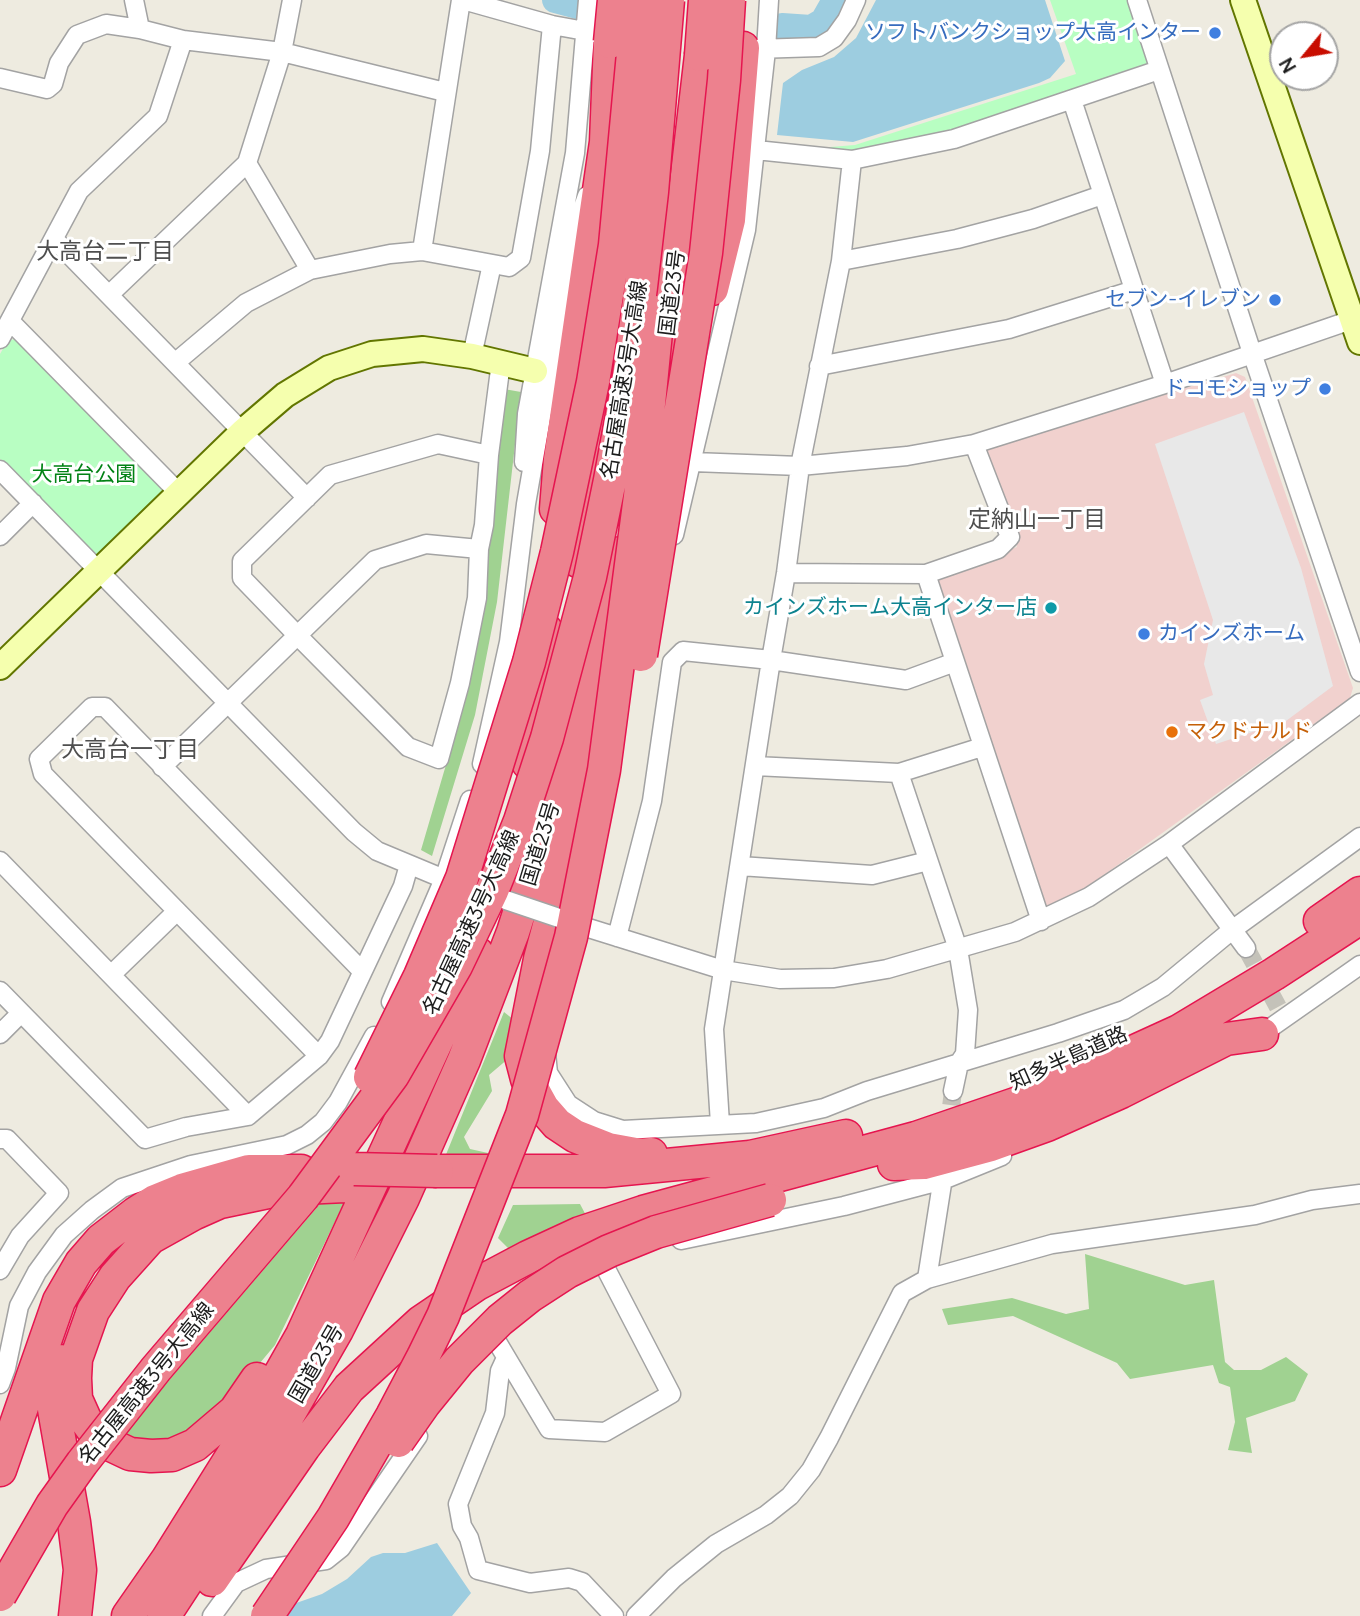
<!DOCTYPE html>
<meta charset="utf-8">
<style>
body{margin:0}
#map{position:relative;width:1360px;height:1616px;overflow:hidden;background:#eeebe0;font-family:Manrope,sans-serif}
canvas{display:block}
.north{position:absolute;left:1269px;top:21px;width:70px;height:70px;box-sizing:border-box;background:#fff;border:2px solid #a4a4a4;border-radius:50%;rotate:240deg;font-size:19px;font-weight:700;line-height:28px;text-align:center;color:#1c1c1c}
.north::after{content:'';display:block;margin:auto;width:24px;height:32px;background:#c80d00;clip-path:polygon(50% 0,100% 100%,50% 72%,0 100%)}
</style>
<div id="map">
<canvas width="1360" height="1616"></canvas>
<div class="north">N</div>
</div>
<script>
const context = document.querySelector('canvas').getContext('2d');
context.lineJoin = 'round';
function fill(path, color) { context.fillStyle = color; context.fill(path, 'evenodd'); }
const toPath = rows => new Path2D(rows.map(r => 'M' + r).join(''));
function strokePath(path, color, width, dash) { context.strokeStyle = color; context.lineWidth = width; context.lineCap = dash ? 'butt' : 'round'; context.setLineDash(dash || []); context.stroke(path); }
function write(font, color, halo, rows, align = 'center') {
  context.font = font + ' Manrope,"Noto Sans JP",sans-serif'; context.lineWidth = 6; context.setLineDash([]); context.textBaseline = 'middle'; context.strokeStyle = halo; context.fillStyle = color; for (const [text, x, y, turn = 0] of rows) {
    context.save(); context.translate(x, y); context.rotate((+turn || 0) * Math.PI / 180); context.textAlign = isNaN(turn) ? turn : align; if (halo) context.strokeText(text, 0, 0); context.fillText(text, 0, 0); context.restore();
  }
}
fill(toPath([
 [1236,373,1245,377,1353,688,1350,698,1058,908,1052,908,1045,904,937,581,940,575,1017,547,984,448]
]), '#f1d1ce');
fill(toPath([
 [504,389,521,392,497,602,475,715,432,856,421,850,460,717,480,623],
 [504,1012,514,1020,509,1058,489,1075,492,1091,464,1137,470,1149,488,1153,490,1159,445,1157],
 [325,1198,346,1199,275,1345,209,1424,177,1441,142,1445,123,1434],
 [580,1204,589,1221,543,1233,509,1249,498,1238,513,1205],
 [1085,1254,1185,1285,1214,1280,1225,1362,1234,1370,1261,1370,1286,1357,1308,1374,1295,1401,1246,1418,1252,1453,1228,1450,1235,1422,1230,1387,1219,1383,1213,1365,1130,1379,1117,1363,1013,1316,948,1325,942,1309,1012,1298,1066,1314,1089,1309]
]), '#a0d291');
fill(toPath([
 [1050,0,1128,0,1147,62,1145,68,952,133,855,152,818,148,855,145,1076,74],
 [19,339,163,488,164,493,100,554,94,554,0,459,0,354,8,340]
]), '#b8fec2');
fill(toPath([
 [1244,412,1301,568,1333,686,1286,721,1216,744,1200,700,1213,695,1204,664,1213,620,1155,444]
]), '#e8e8e8');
fill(toPath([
 [876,0,1045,0,1065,61,1050,78,1039,83,853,142,777,135,783,83,802,70,834,57,856,38],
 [437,1543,471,1593,452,1616,259,1616,322,1594,347,1579,371,1557,383,1553,405,1553]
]), '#9dcde0');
strokePath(toPath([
 [555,0,581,7],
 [782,26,811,28,823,21,835,0]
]), '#9dcde0', 26);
strokePath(toPath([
 [1246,948,1278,1007],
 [948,1132,953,1091]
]), '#c4c2b9', 18, [18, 9]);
const street = toPath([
 [134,0,140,29,183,40,282,52,445,92],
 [463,0,552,25,596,33],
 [1137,0,1252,353,1360,672],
 [756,49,819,47,834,38,847,20,856,0],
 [0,78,47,89,53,84,59,63,77,35,106,24,140,29],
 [1072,100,1165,384],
 [756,150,852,160,954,139,1159,70],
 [247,163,310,270],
 [54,239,307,498],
 [422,251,461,0],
 [841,261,957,239,1033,219,1102,195],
 [110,294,247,163,282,52,292,0],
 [10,321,179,493],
 [0,339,79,191,158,116,183,40],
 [472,356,492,264],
 [176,362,246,303,310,270,390,254,422,251,509,267,521,258,540,151,552,25],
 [819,366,1009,329,1134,290],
 [489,455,438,444,330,475,242,561,242,578,298,636,408,747,439,759,460,683,477,598,479,549,484,525,489,455,501,362],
 [524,462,527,414,575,153,588,0],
 [693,462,800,466,907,456,974,444,1165,384,1360,317],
 [0,470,354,832,377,851,449,881],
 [674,535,746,230,766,50,769,0],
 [0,536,33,503],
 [786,573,926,574,998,549,1010,537,974,444],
 [926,574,1041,921],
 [482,764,509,642,526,504,551,361,577,224,587,196],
 [755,766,899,773,982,747],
 [162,767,375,560,426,544,479,549],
 [899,773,958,949,968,1010,965,1054,959,1063,953,1091],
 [1169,844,1246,948],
 [0,861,248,1116],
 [740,866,872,875,928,861],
 [566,921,723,970,780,979,834,978,887,969,1015,932,1089,897,1169,844,1360,703],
 [617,937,652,801,672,662,683,651,771,660,906,680,955,662],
 [112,974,176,912],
 [0,991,145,1139,186,1127,248,1116,319,1056,330,1041,403,886,409,865],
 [391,1002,444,879,470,800],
 [0,1034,21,1013],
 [1256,1038,1360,965],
 [546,1053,548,1073,568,1104,594,1121,623,1130,756,1123,824,1108,867,1091,1058,1033,1124,1010,1163,987,1232,930,1360,837],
 [319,1056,43,774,39,759,92,707,105,707,362,971],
 [720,1124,714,1029,771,660,786,573,800,466,841,261,852,160],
 [0,1139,7,1139,59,1193,20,1236,0,1270],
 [681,1240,844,1206,943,1180,1002,1156],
 [927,1279,944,1171],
 [496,1340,549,1429,605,1432,671,1394,605,1267],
 [506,1358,500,1371,495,1413,458,1504,462,1526,469,1538,478,1570,530,1583,569,1578,582,1582,614,1616],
 [0,1384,6,1368,19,1306,37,1272,64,1235,92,1210,122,1188,191,1165,287,1145,307,1135,323,1122,338,1102,374,1036],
 [212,1616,236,1583,266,1569,326,1560,341,1548,418,1436],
 [636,1616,674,1578,716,1544,766,1515,790,1496,811,1470,829,1438,902,1293,927,1279,1052,1244,1255,1215,1312,1200,1360,1194]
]);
const secondary = toPath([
 [1243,0,1360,342],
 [0,667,243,431,285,395,329,368,372,354,423,349,472,356,535,371]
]);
const highway = toPath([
 [712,289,729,220,743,48],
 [667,346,701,55],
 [556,509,560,459,606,142,610,42],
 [578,561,608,377],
 [594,745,578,818,540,959,521,1056,527,1079,543,1108,557,1124,575,1136,608,1149,641,1155,651,1154],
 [528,763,541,687,546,630],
 [1320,921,1360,893],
 [894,1164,924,1163,991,1145,1047,1125,1121,1092,1226,1039,1262,1034],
 [437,1171,604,1171,750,1157,846,1136],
 [60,1361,55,1386,54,1409,74,1522,80,1570,75,1616],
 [257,1379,235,1411,195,1445,172,1455,151,1456,130,1454,113,1446,95,1433,85,1419,76,1399,75,1378,76,1359,93,1311,115,1277,150,1238,193,1214,220,1202,282,1189,345,1186],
 [0,1470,59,1301,81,1263,101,1240,136,1213,155,1201,182,1190,249,1171,301,1171],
 [212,1580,304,1447,349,1388,421,1322,477,1284,528,1257,580,1233,643,1212,916,1138,1030,1099,1179,1031,1274,974,1360,918],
 [128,1616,167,1560,249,1429,302,1335,477,953],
 [164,1616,236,1506,337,1330,403,1198,464,1060,513,932,551,812,598,652,621,553]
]);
strokePath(street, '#a3a3a3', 21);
strokePath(secondary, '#627600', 28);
strokePath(highway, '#e5154f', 35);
strokePath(street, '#fff', 18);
strokePath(secondary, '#f5ffae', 24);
strokePath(highway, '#ed818e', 32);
const streetBridge = toPath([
 [482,892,562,919]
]);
const highwayBridge = toPath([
 [610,42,614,0],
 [701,55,705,0],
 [641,655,706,253,724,80,729,0],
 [370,1077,420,976,462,878,529,662,557,552,593,382,615,245,638,0],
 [354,1169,437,1171],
 [398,1441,424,1404,459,1361,500,1320,530,1296,567,1272,609,1251,656,1232,770,1200],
 [0,1595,52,1505,82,1463,156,1369,303,1197,393,1075,456,966,492,891,520,821,547,738,590,577,610,480,628,382,641,287,652,192,668,0],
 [267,1616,333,1518,392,1416,423,1357,443,1316,522,1115,571,937,604,770,640,496,658,312]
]);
strokePath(streetBridge, '#a3a3a3', 21, []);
strokePath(highwayBridge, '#e5154f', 35, []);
strokePath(streetBridge, '#fff', 18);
strokePath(highwayBridge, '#ed818e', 32);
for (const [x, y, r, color] of [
 [1215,33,7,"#3f7fe0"],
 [1275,300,7,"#3f7fe0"],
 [1325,389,7,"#3f7fe0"],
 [1051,608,7,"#0f9aa8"],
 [1144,634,7,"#3f7fe0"],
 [1172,732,7,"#e8710a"]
]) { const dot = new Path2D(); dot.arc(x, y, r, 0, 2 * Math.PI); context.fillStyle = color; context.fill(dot); strokePath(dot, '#fff', 2.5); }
write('21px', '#366cbe', '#fff', [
 ["ソフトバンクショップ大高インター",1201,33],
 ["セブン-イレブン",1261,300],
 ["ドコモショップ",1311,389],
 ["カインズホーム",1158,634,"left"]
], 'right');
write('21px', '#1c1c1c', '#fff', [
 ["国道23号",673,293,-83],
 ["名古屋高速3号大高線",625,380,-81],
 ["国道23号",541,844,-73],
 ["名古屋高速3号大高線",472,923,-65],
 ["知多半島道路",1069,1059,-24],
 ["国道23号",317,1364,-60],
 ["名古屋高速3号大高線",147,1384,-51]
]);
write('21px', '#028215', '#fff', [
 ["大高台公園",84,475]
]);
write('21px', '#0d838f', '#fff', [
 ["カインズホーム大高インター店",1037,608]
], 'right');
write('21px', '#c56008', '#fff', [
 ["マクドナルド",1186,732]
], 'left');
write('23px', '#4f4f4f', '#fff', [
 ["大高台二丁目",105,253],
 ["定納山一丁目",1037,521],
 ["大高台一丁目",130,751]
]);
</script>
